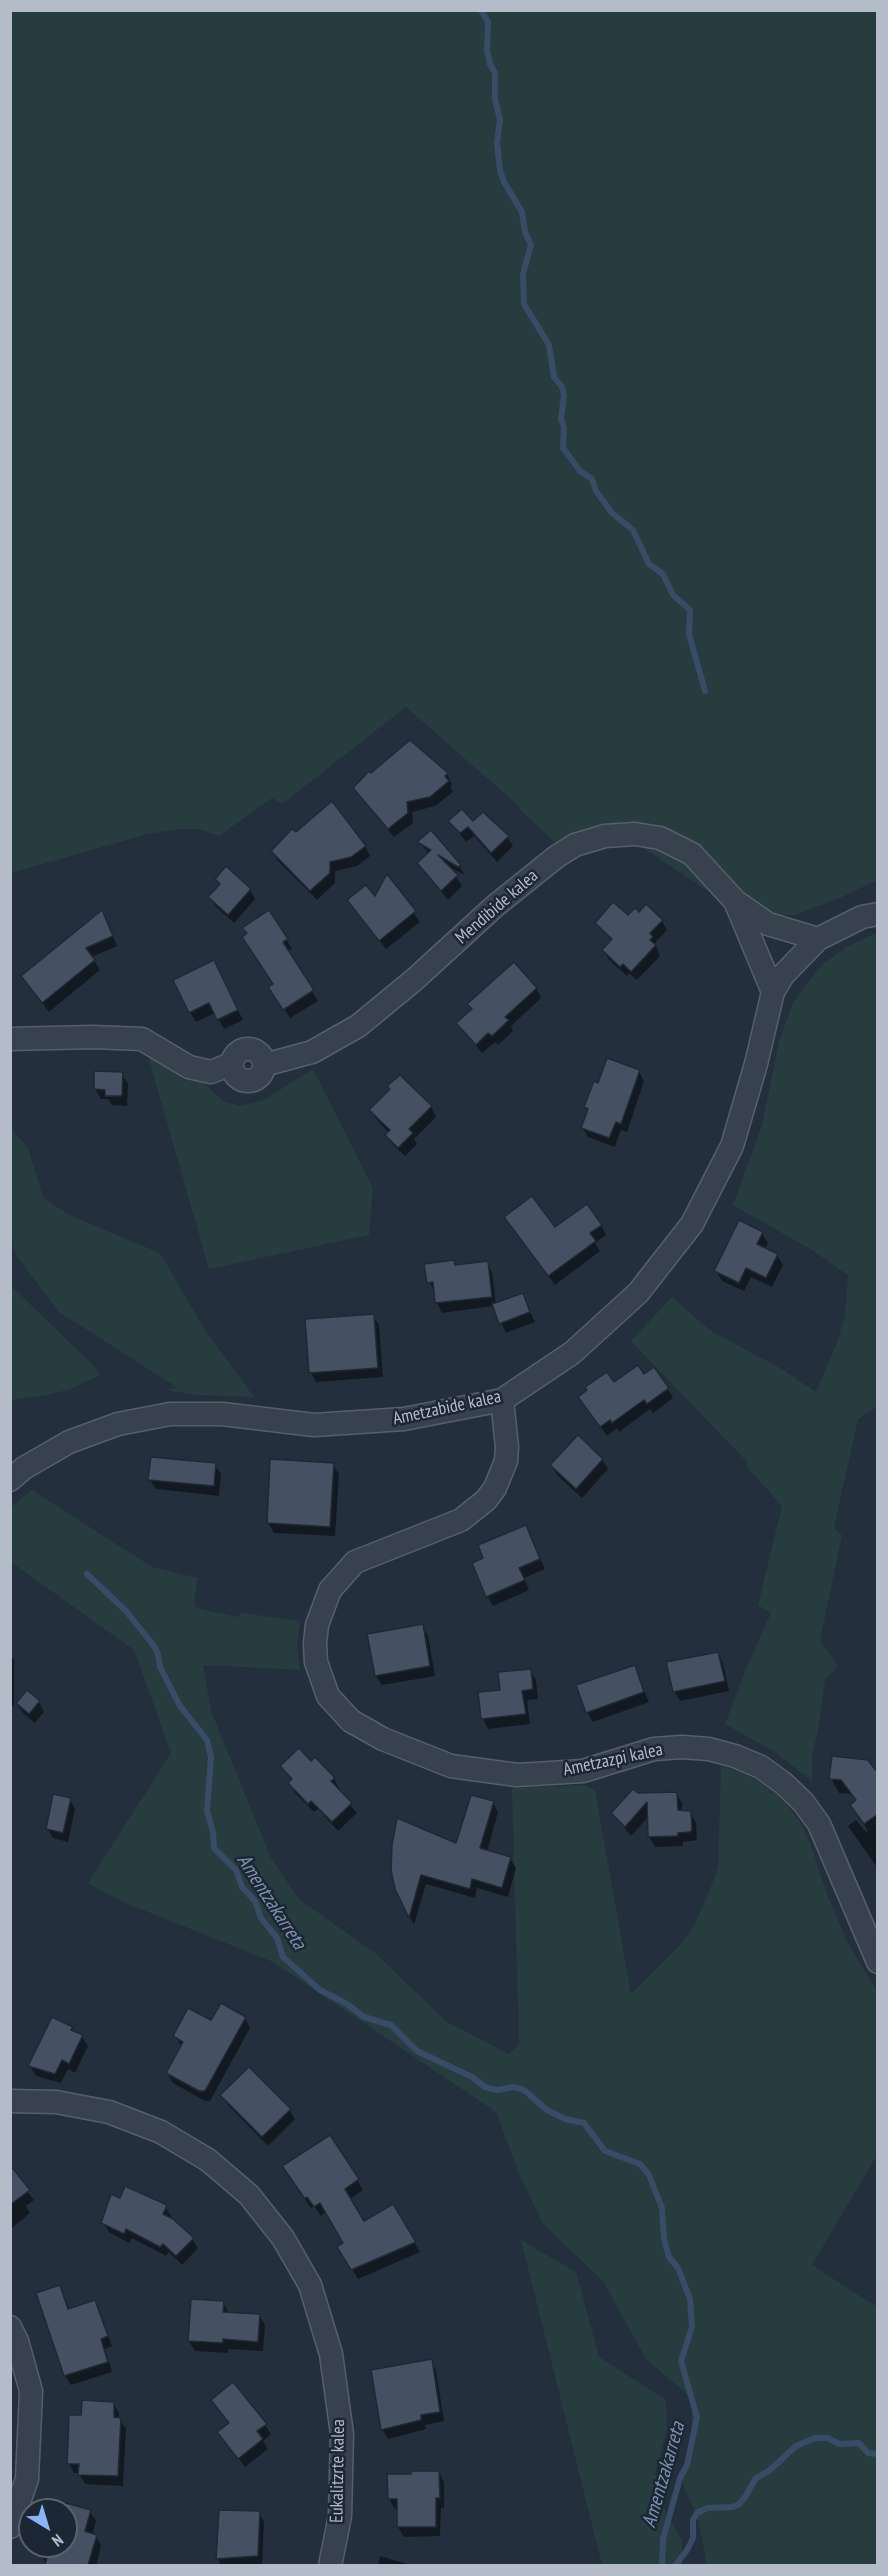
<!DOCTYPE html>
<style>
body{margin:0}
#map{position:relative;width:888px;height:2576px;overflow:hidden;background:#242f3e;font-family:"PT Sans Narrow",sans-serif}
canvas{display:block}
.frame{position:absolute;inset:0;border:12px solid #b4bcc9;pointer-events:none}
.north{position:absolute;left:18px;top:2498px;width:60px;height:60px;box-sizing:border-box;background:#1d2633;border:2px solid #59626f;border-radius:50%;rotate:142deg;font-size:16px;font-weight:700;line-height:24px;text-align:center;color:#b4bcc9}
.north::after{content:'';display:block;margin:auto;width:21px;height:27px;background:#8ab4f8;clip-path:polygon(50% 0,100% 100%,50% 72%,0 100%)}
</style>
<div id="map">
<canvas width="888" height="2576"></canvas>
<div class="frame"></div>
<div class="north">N</div>
</div>
<script>
const context = document.querySelector('canvas').getContext('2d');
context.lineJoin = 'round';
function fill(path, color) { context.fillStyle = color; context.fill(path, 'evenodd'); }
const toPath = rows => new Path2D(rows.map(r => 'M' + r).join(''));
function strokePath(path, color, width, dash) { context.strokeStyle = color; context.lineWidth = width; context.lineCap = dash ? 'butt' : 'round'; context.setLineDash(dash || []); context.stroke(path); }
function write(font, color, halo, rows, align = 'center') {
  context.font = font + ' "PT Sans Narrow",sans-serif'; context.lineWidth = 5; context.setLineDash([]); context.textBaseline = 'middle'; context.strokeStyle = halo; context.fillStyle = color; for (const [text, x, y, turn = 0] of rows) {
    context.save(); context.translate(x, y); context.rotate((+turn || 0) * Math.PI / 180); context.textAlign = isNaN(turn) ? turn : align; if (halo) context.strokeText(text, 0, 0); context.fillText(text, 0, 0); context.restore();
  }
}
fill(toPath([
 [10,11,877,11,877,880,840,898,795,915,765,915,732,907,633,841,607,844,570,856,518,808,520,807,406,707,282,804,272,798,219,836,199,829,180,829,148,834,11,873],
 [877,933,877,1407,858,1419,834,1528,842,1535,820,1641,838,1666,825,1680,818,1730,812,1754,812,1781,775,1752,725,1724,748,1664,771,1613,758,1605,782,1506,746,1466,748,1463,631,1341,672,1297,711,1331,780,1368,816,1392,836,1345,845,1316,848,1275,812,1250,733,1205,762,1125,779,1042,792,1005,807,983,824,963,848,946],
 [146,1049,195,1076,225,1102,240,1106,262,1101,313,1069,373,1188,369,1235,209,1269],
 [10,1127,28,1148,43,1197,69,1215,160,1253,205,1330,254,1397,198,1395,166,1390,178,1388,59,1312,15,1254,11,1235],
 [11,1286,92,1364,100,1375,71,1389,48,1395,11,1400],
 [32,1490,152,1567,198,1578,194,1601,196,1608,238,1617,242,1613,300,1621,297,1646,300,1670,203,1665,211,1711,271,1858,299,1899,375,1953,447,2022,509,2054,519,2044,512,1788,584,1785,595,1790,631,1994,680,1945,695,1924,712,1884,718,1867,721,1766,748,1775,769,1788,787,1805,802,1825,812,1848,828,1897,848,1943,877,1991,877,2155,812,2265,877,2307,877,2565,705,2565,706,2560,698,2519,681,2480,692,2431,691,2397,646,2359,603,2281,543,2224,520,2176,496,2112,273,1962,123,1902,88,1883,171,1753,134,1650,11,1562,11,1507],
 [521,2240,576,2272,599,2357,666,2400,667,2429,655,2473,663,2506,682,2541,682,2565,602,2565]
]), '#263c3f');
fill(toPath([
 [410,742,447,774,452,784,450,786,453,792,435,806,412,812,413,823,394,837,355,788],
 [450,821,473,823,507,837,513,846,497,862,474,836,466,842],
 [296,835,365,846,370,856,357,866,335,871,335,883,317,900,278,861,273,851],
 [419,842,459,866,465,875,449,867,462,886,448,900,419,863,429,854],
 [387,877,420,922,386,949,349,900,375,898],
 [217,879,250,890,255,899,234,923,216,907,210,897,220,886],
 [639,914,661,920,667,930,655,943,660,956,637,980,629,973,627,976,609,960,604,950,612,941,597,923],
 [107,922,117,946,92,957,100,970,49,1012,22,976],
 [244,928,286,939,292,949,287,952,318,1001,290,1018,276,997,275,985],
 [219,972,243,1020,224,1029,215,1013,196,1022,190,1012],
 [536,988,541,998,511,1026,513,1031,498,1045,495,1042,482,1053,458,1023,472,1011,469,1004],
 [639,1072,644,1081,627,1132,621,1130,615,1147,588,1137,582,1127,588,1112,585,1107,598,1085],
 [122,1074,128,1084,127,1106,112,1105,108,1099,101,1099,95,1089],
 [431,1107,436,1117,414,1139,417,1144,405,1156,393,1145,387,1135,389,1133,377,1120,371,1111],
 [601,1225,606,1235,595,1243,600,1251,555,1285,512,1227,555,1229],
 [762,1233,768,1243,765,1249,777,1255,783,1265,772,1287,751,1277,744,1291,722,1281,716,1271],
 [454,1262,456,1266,487,1263,492,1272,496,1304,522,1295,535,1322,506,1333,494,1306,442,1313,437,1303,435,1292,429,1282],
 [373,1316,379,1325,383,1377,316,1382,311,1372],
 [644,1376,668,1389,673,1398,653,1413,650,1409,619,1432,617,1428,607,1436,580,1397,614,1384],
 [602,1460,608,1469,582,1498,557,1475,552,1465],
 [215,1465,221,1474,219,1496,156,1489,150,1480],
 [333,1465,339,1474,335,1536,274,1533,268,1523],
 [525,1527,545,1569,524,1578,529,1590,493,1606,487,1596,485,1558],
 [422,1626,428,1636,435,1676,382,1685,376,1676,369,1635],
 [718,1653,723,1663,729,1691,680,1701,674,1691],
 [10,1655,14,1660,14,1707,10,1703],
 [634,1667,649,1702,593,1722,587,1712],
 [530,1670,536,1680,538,1699,527,1700,530,1724,488,1729,483,1719,480,1694,501,1691],
 [27,1692,39,1702,44,1712,35,1723,23,1713,17,1704],
 [311,1763,334,1779,339,1788,338,1790,357,1813,338,1831,318,1809,314,1812,295,1793,290,1783,292,1781,282,1767],
 [878,1775,878,1865,876,1866,848,1826,856,1820,866,1832,868,1831,852,1805,857,1802,851,1794,839,1793,831,1778],
 [676,1793,682,1803,682,1812,691,1813,696,1823,697,1840,683,1842,683,1846,655,1847,649,1837,649,1816,631,1836,613,1813,637,1795],
 [70,1799,75,1809,68,1842,53,1838,47,1828],
 [493,1803,498,1812,487,1852,510,1858,516,1868,508,1897,477,1888,475,1898,426,1884,414,1925,397,1888,457,1845],
 [245,2018,250,2028,210,2101,205,2101,173,2083,167,2073,182,2047,175,2036,211,2023],
 [72,2028,75,2033,82,2037,88,2046,75,2073,68,2069,61,2083,36,2076,30,2066],
 [222,2095,289,2109,295,2119,268,2146,228,2105],
 [330,2137,363,2190,350,2199,364,2224,392,2206,420,2252,358,2279,339,2247,345,2244,326,2211,321,2216,314,2206,311,2208,289,2176],
 [10,2168,34,2200,26,2206,30,2213,10,2230],
 [165,2206,171,2216,170,2219,192,2239,198,2248,182,2265,169,2252,166,2256,132,2238,129,2243,109,2232,103,2222],
 [60,2287,70,2310,95,2301,112,2346,105,2349,112,2372,71,2385,65,2376],
 [223,2302,229,2313,259,2315,265,2325,263,2351,228,2349,228,2353,195,2351,189,2341],
 [431,2361,436,2371,444,2421,425,2425,426,2429,388,2439,382,2429],
 [213,2400,265,2425,271,2434,263,2441,268,2449,245,2467,219,2432,230,2424],
 [113,2403,119,2413,119,2419,126,2429,123,2486,85,2484,79,2473,74,2473,69,2463,82,2417],
 [439,2472,444,2482,444,2508,441,2508,440,2536,404,2537,398,2527,398,2508,395,2509,389,2499],
 [65,2505,90,2512,96,2521,92,2535,96,2536,101,2546,96,2566,46,2566,43,2556,47,2546,66,2546],
 [259,2512,264,2522,262,2565,221,2566,218,2559],
 [380,2556,414,2566,378,2566]
]), '#0007');
strokePath(toPath([
 [481,10,488,22,487,50,490,64,495,73,495,99,500,120,497,143,500,170,504,182,522,212,525,232,531,245,523,274,524,304,549,345,554,377,562,387,564,395,561,419,564,427,563,448,580,471,592,479,596,491,612,513,633,530,649,564,663,574,673,595,690,610,689,634,705,691],
 [87,1574,126,1611,154,1646,158,1654,160,1667,180,1706,207,1740,211,1757,207,1811,213,1832,214,1848,236,1870,242,1887,255,1901,261,1918,277,1938,283,1957,320,1990,347,2004,364,2017,391,2025,417,2051,472,2077,485,2087,497,2090,514,2087,524,2090,547,2110,565,2119,584,2123,605,2151,640,2164,649,2175,662,2208,664,2239,669,2257,678,2268,690,2299,692,2327,681,2361,697,2417,687,2465,680,2478,663,2539,662,2566],
 [675,2566,687,2550,693,2538,693,2520,697,2513,707,2508,732,2507,738,2505,745,2497,756,2478,769,2471,796,2446,815,2438,828,2438,839,2444,859,2443,868,2453,878,2454]
]), '#394c67', 6);
const building = toPath([
 [410,740,448,773,445,776,449,781,430,797,407,802,408,813,388,829,353,788,369,771,371,773,410,740],
 [332,801,366,846,351,857,330,862,330,873,310,891,271,851,292,829,296,832,332,801],
 [462,809,473,821,483,812,509,836,491,853,468,827,460,833,448,821,462,809],
 [431,830,461,865,458,867,438,855,458,875,441,891,417,863,431,850,417,842,431,830],
 [226,866,251,889,228,915,208,897,220,884,215,879,226,866],
 [387,874,416,911,379,941,347,900,366,885,375,896,387,874],
 [613,902,628,915,635,908,639,912,646,904,663,920,650,933,653,937,650,940,656,945,631,972,623,964,620,967,602,950,612,939,595,923,613,902],
 [102,910,113,936,86,948,95,960,42,1003,21,976,102,910],
 [269,910,288,939,283,942,314,990,283,1010,268,987,273,984,242,937,247,933,242,928,269,910],
 [214,960,238,1010,217,1020,209,1003,189,1013,173,980,214,960],
 [514,962,537,988,505,1017,509,1020,492,1036,488,1033,476,1045,456,1023,472,1009,467,1004,514,962],
 [607,1058,640,1070,621,1124,616,1122,609,1138,581,1128,588,1109,584,1107,594,1081,598,1083,607,1058],
 [94,1071,123,1072,122,1096,105,1096,105,1090,94,1089,94,1071],
 [400,1075,432,1106,409,1129,413,1133,398,1148,385,1135,390,1130,369,1110,390,1089,387,1086,400,1075],
 [532,1196,555,1227,587,1204,602,1225,590,1233,596,1241,548,1276,504,1217,532,1196],
 [739,1220,763,1232,757,1244,778,1254,766,1278,746,1268,739,1283,714,1271,739,1220],
 [454,1260,455,1265,488,1261,492,1297,435,1303,433,1282,427,1283,424,1264,454,1260],
 [523,1293,530,1312,499,1324,492,1304,523,1293],
 [374,1314,378,1368,309,1373,305,1319,374,1314],
 [638,1365,644,1374,654,1367,669,1388,647,1404,644,1400,612,1423,610,1420,600,1427,578,1397,587,1390,585,1387,607,1372,614,1382,638,1365],
 [578,1435,603,1459,576,1489,550,1465,578,1435],
 [151,1457,216,1463,214,1486,148,1480,151,1457],
 [270,1459,334,1463,330,1527,267,1523,270,1459],
 [526,1525,540,1559,519,1568,525,1580,486,1597,472,1563,483,1558,478,1545,526,1525],
 [423,1624,430,1666,375,1676,367,1634,423,1624],
 [718,1652,725,1681,673,1692,666,1662,718,1652],
 [635,1665,644,1692,586,1713,576,1685,635,1665],
 [531,1669,533,1689,522,1691,526,1714,481,1719,478,1692,500,1690,498,1672,531,1669],
 [27,1690,40,1701,29,1714,16,1703,27,1690],
 [299,1748,311,1761,315,1757,335,1778,331,1781,352,1803,332,1822,311,1801,308,1804,288,1783,292,1779,280,1766,299,1748],
 [832,1756,868,1760,878,1773,878,1814,864,1824,850,1805,856,1800,841,1780,829,1779,832,1756],
 [633,1789,638,1793,677,1792,678,1810,691,1811,692,1830,690,1832,678,1833,678,1836,648,1837,647,1802,625,1827,611,1813,633,1789],
 [53,1794,71,1798,63,1833,46,1829,53,1794],
 [471,1795,494,1801,480,1848,511,1857,502,1888,472,1879,470,1889,421,1875,409,1918,395,1889,391,1870,392,1845,397,1818,456,1843,471,1795],
 [221,2003,246,2017,205,2091,199,2091,166,2073,183,2042,173,2036,188,2008,211,2020,221,2003],
 [52,2017,73,2027,71,2030,83,2035,69,2064,62,2060,55,2074,28,2066,52,2017],
 [249,2067,291,2109,262,2137,220,2095,249,2067],
 [330,2135,359,2179,345,2189,364,2221,393,2204,416,2242,351,2270,337,2247,343,2243,320,2203,314,2207,307,2197,305,2199,282,2166,330,2135],
 [10,2165,30,2190,10,2205,10,2165],
 [125,2186,167,2205,163,2214,173,2219,194,2238,176,2256,163,2244,160,2247,126,2229,124,2234,101,2223,111,2194,120,2198,125,2186],
 [60,2285,68,2309,95,2300,108,2336,101,2339,108,2362,64,2376,36,2293,60,2285],
 [191,2299,224,2301,223,2312,260,2314,258,2342,223,2339,223,2343,188,2341,191,2299],
 [432,2359,440,2412,421,2415,421,2420,381,2430,371,2370,432,2359],
 [233,2382,267,2424,257,2431,263,2439,238,2459,217,2432,229,2423,211,2400,233,2382],
 [82,2400,114,2402,114,2417,121,2418,118,2476,78,2475,79,2464,67,2464,69,2415,81,2415,82,2400],
 [411,2471,439,2471,440,2498,436,2498,436,2527,397,2527,397,2499,388,2499,387,2474,411,2474,411,2471],
 [66,2503,91,2510,85,2531,97,2535,88,2565,45,2565,50,2546,66,2546,66,2503],
 [219,2510,260,2511,258,2556,216,2559,219,2510]
]);
fill(building, '#455162');
strokePath(building, '#1f2835', 1.5);
const street = toPath([
 [735,901,773,992],
 [10,1039,93,1037,142,1039,189,1067,211,1072,231,1064],
 '232 1065a16 16 0 1 1 32 0a16 16 0 1 1-32 0Z',
 [264,1065,312,1052,358,1026,414,980,495,906,556,857,575,845,605,836,635,834,660,838,692,854,735,901,768,924,818,939],
 [502,1400,507,1447,506,1461,495,1488,486,1500,461,1520,355,1562,330,1590,317,1625,315,1643,316,1662,328,1696,351,1721,383,1739,451,1766,517,1775,583,1771,654,1749,682,1747,709,1749,735,1756,761,1767,783,1783,803,1802,819,1824,878,1962],
 [10,1480,24,1468,69,1442,118,1424,170,1414,222,1414,314,1425,404,1419,502,1400,572,1353,638,1293,692,1224,732,1146,756,1064,773,992,783,975,818,939,862,917,878,914],
 [10,2101,56,2102,109,2112,161,2132,208,2160,249,2195,283,2238,310,2285,331,2354,342,2434,340,2516,330,2566],
 [10,2327,17,2341,31,2391,27,2479,10,2527]
]);
strokePath(street, '#565f6c', 25);
strokePath(street, '#38414e', 22);
write('18px', '#b4bcc9', '#1d2633', [
 ["Mendibide kalea",497,907,-41],
 ["Ametzabide kalea",447,1408,-12],
 ["Ametzazpi kalea",613,1760,-12],
 ["Eukalitzrte kalea",338,2471,-89]
]);
write('italic 20px', '#7c92b1', '#1d2633', [
 ["Amentzakarreta",271,1902,57],
 ["Amentzakarreta",664,2475,-74]
]);
</script>
